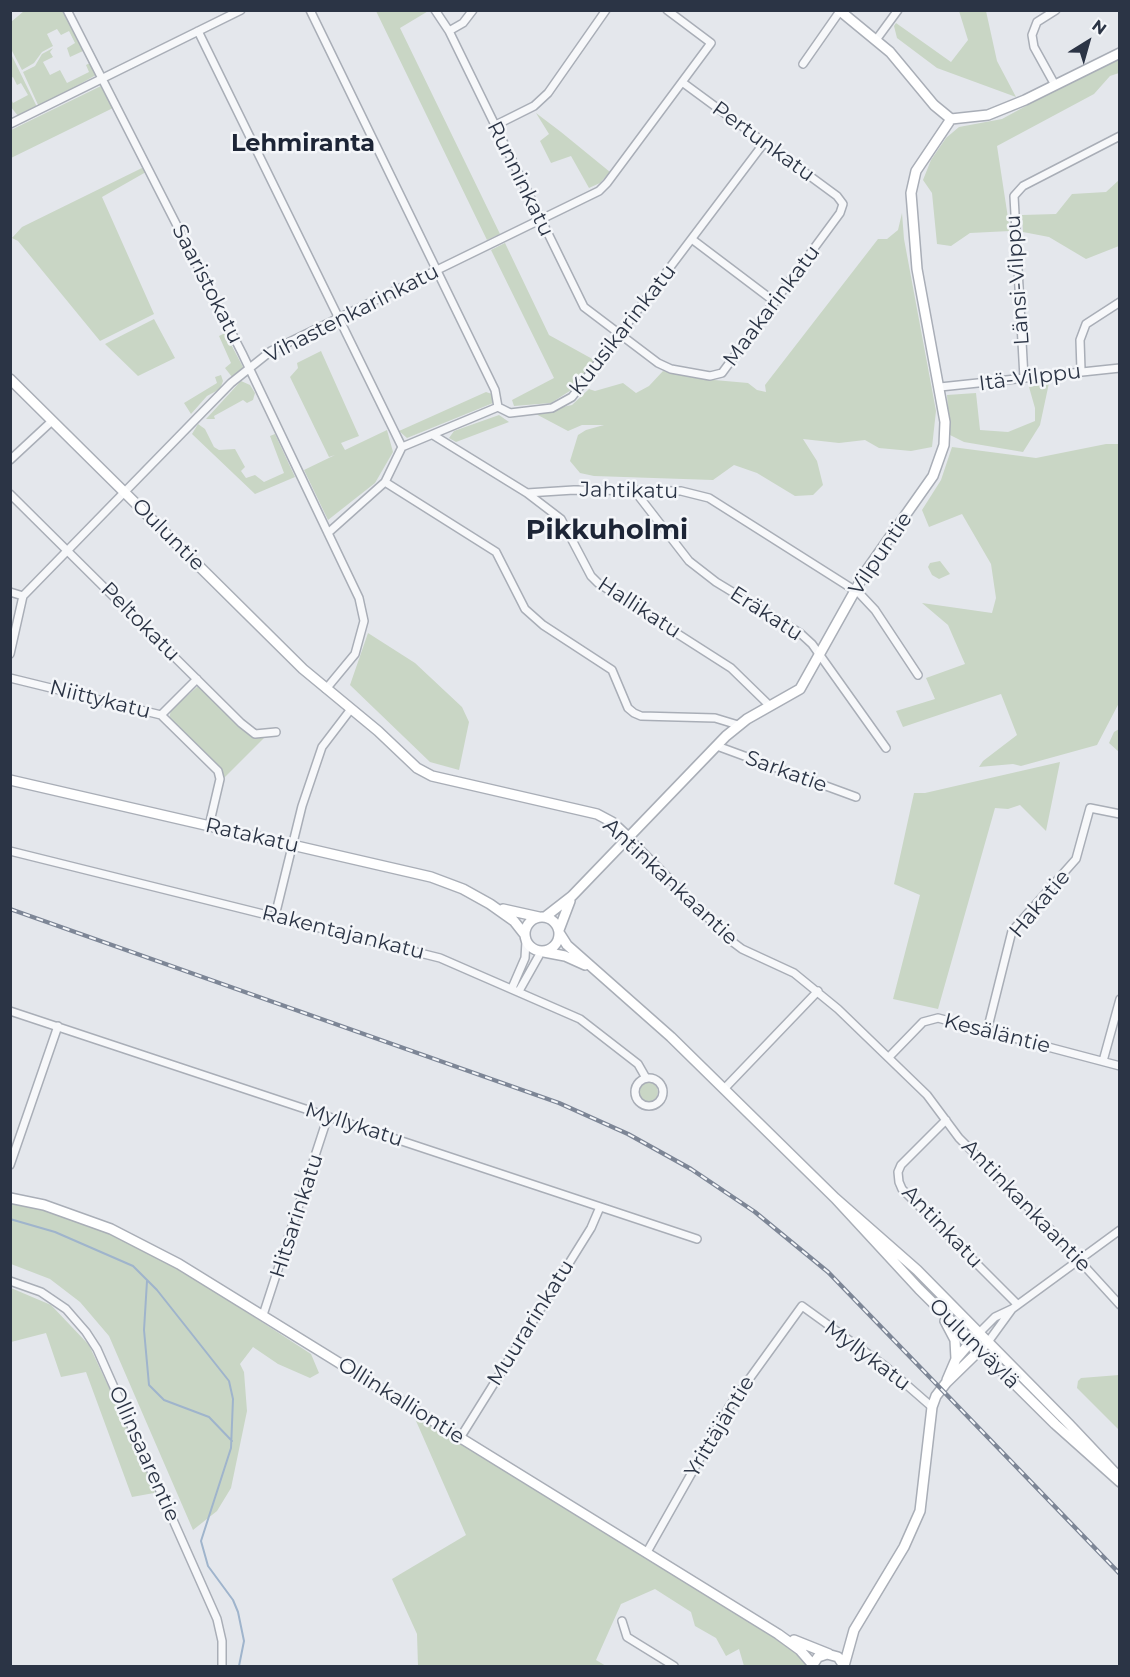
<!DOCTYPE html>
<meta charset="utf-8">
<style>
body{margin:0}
#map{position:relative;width:1130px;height:1677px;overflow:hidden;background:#e4e7ec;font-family:Montserrat,sans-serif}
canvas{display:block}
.frame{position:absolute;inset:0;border:12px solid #2b3445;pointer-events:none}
.north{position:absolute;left:1058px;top:12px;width:60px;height:60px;-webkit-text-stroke:4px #f4f6f9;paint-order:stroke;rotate:37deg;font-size:16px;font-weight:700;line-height:24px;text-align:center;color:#2b3445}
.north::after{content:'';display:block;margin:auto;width:21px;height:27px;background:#2b3445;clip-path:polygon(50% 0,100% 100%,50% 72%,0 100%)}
</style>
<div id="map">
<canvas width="1130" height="1677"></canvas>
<div class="frame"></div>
<div class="north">N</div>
</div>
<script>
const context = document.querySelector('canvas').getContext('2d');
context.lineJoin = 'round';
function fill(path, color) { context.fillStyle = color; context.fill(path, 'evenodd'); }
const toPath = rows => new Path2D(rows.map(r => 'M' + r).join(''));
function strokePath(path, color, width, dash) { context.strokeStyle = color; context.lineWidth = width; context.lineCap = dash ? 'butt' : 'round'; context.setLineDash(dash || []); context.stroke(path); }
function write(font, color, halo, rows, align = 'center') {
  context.font = font + ' Montserrat,sans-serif'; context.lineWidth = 5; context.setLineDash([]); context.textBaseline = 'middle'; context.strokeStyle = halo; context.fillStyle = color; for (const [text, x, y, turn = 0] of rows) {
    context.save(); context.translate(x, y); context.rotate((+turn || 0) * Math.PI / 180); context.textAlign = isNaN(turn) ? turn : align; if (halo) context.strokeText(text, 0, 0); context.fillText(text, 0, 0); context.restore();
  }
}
fill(toPath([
 [430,10,400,28,500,234,487,240,376,11],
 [63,11,83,51,70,57,67,48,75,43,69,31,61,35,57,29,47,34,53,46,42,52,34,63,22,70,11,49,11,22,24,11],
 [959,11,986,11,997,61,1016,97,937,68,897,38,894,26,896,23,951,62,968,40],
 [53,48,50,52,53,57,43,62,50,75,60,70,67,83,89,72,86,65,90,63,96,75,39,107,23,72,35,66,42,54],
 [11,54,37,107,18,116,11,107,11,99,13,103,28,95,21,83,17,85,13,77,11,78],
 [1119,58,1119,73,1110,76,1094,94,997,146,1010,231,970,233,951,246,937,244,932,193,923,180,931,160,946,138,959,127,1002,119,1110,60],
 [101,86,113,108,11,158,11,130],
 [536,113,561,132,610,172,600,183,589,188,571,156,551,163,540,141,549,134],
 [144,167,146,172,102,197,154,314,100,341,18,241,12,238,22,227],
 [1119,180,1119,246,1086,259,1049,237,1023,232,1022,215,1056,214,1072,194,1106,192],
 [902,213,904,239,936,411,932,447,911,451,879,448,865,440,839,443,803,439,817,461,823,485,813,495,795,496,757,473,734,465,713,480,594,476,580,473,570,461,578,435,586,430,604,425,582,425,568,431,534,413,572,405,589,389,595,391,623,383,636,393,649,386,663,371,703,379,748,383,757,390,766,392,765,385,878,239,887,239,898,230],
 [505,243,549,335,596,361,579,385,551,403,514,406,512,400,554,378,491,250],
 [154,319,175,358,138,376,105,344],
 [225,333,243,367,235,377,232,377,225,368,231,363,219,336],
 [321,351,359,436,341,443,345,450,387,430,393,452,375,483,328,520,304,470,335,455,329,457,290,377,298,368,297,363],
 [221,375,223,381,220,389,207,396,191,414,184,403,217,383,215,377],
 [241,381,250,385,255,393,253,400,247,403,243,400,214,416,215,419,206,419],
 [1049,383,1040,425,1023,452,964,442,950,435,947,395,976,393,980,430,1008,432,1035,421,1035,408,1029,387],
 [486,392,492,394,493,403,407,438,399,431],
 [499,415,509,422,456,442,449,438,454,431],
 [198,424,205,429,214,447,219,450,235,449,245,467,241,471,246,478,255,475,264,482,284,473,270,436,275,434,295,477,255,494,192,434],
 [1106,444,1119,444,1120,701,1097,745,1021,766,1013,764,979,767,983,761,1017,735,1001,694,903,727,896,711,935,699,926,678,965,664,948,625,922,603,992,613,996,598,991,564,962,514,929,527,922,510,941,480,952,447,1036,458],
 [940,561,950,574,939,579,932,575,928,567,930,563],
 [368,633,415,663,462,707,469,722,459,770,430,762,350,685],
 [197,687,200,687,243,730,255,738,264,738,224,778,222,769,169,719,171,710],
 [1119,729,1119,752,1109,743,1114,732],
 [1060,762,1046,831,1020,805,1008,809,995,808,938,1009,893,999,920,895,894,884,914,793,925,793],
 '638 1092a10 10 0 1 1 20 0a10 10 0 1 1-20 0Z',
 [10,1203,46,1210,132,1241,159,1255,311,1354,319,1373,310,1378,278,1364,253,1347,240,1364,244,1372,247,1411,231,1488,217,1511,193,1530,109,1336,80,1302,50,1279,11,1264],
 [11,1288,51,1305,89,1345,156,1488,154,1493,132,1497,86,1372,61,1377,46,1333,11,1342],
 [1119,1375,1119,1430,1077,1388,1078,1381,1081,1378],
 [413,1414,784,1643,803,1657,808,1666,744,1666,739,1649,726,1656,716,1638,695,1626,691,1612,655,1589,621,1604,596,1660,606,1666,418,1666,417,1634,392,1579,466,1535]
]), '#c9d6c5');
strokePath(toPath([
 [10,1219,55,1232,133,1266,157,1290,229,1381,233,1399,231,1448,201,1541,208,1566,233,1600,238,1612,244,1641,239,1666],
 [147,1281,144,1330,149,1385,164,1400,209,1417,232,1441]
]), '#9fb4cc', 2);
const street = toPath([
 [67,10,242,353,359,598,364,621,355,654,326,689],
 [310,10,495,390,498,407],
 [435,10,449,31,584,307,658,363,671,369,710,376,722,373,840,213,843,204,837,196,682,82],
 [198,31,402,447],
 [449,31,463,23,473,10],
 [876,40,898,10],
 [803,64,840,11],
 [1055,85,1034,47,1032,35,1037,22,1056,10],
 [10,124,241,10],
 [494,126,534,106,548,93,606,10],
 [693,240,775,302],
 [1081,370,1080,340,1086,324,1120,302],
 [1024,378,1014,196,1023,186,1120,136],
 [940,387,1120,368],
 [433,435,527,493,574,490,681,491,709,498,859,593,875,610,918,675],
 [10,460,52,421],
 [385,482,496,552,525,609,543,625,612,670,628,708,634,713,641,716,715,718,738,725],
 [634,490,689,561,716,582,800,633,812,644,886,748],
 [527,493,561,519,591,576,598,583,731,668,770,706],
 [10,494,241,723,255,734,276,732],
 [328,533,385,482,402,447,498,407,510,413,552,408,572,397,764,143],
 [10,592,23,596],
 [10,654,23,596,231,383,271,351,599,191,607,183,711,43,667,10],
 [10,678,161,715,218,771,220,779,209,826],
 [161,715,197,679],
 [717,746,856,797],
 [628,837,730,940,742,949,794,973,838,1009,927,1095,959,1138,1056,1235,1120,1305],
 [10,851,440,958,580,1019,638,1064,646,1078],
 [275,916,302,806,322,747,351,709],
 [512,988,525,958,526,941],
 [519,991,541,952],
 [10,1011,697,1239],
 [987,1031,1012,931,1076,859,1090,808,1120,814],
 [889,1057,923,1022,938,1018,1120,1066],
 [1103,1061,1120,999],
 '635 1092a14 14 0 1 1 28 0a14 14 0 1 1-28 0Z',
 [724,1089,818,991],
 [946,1120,901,1165,898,1172,899,1182,902,1189,1017,1304],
 [10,1165,58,1026],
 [10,1281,41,1292,66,1309,86,1332,97,1349,217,1619,222,1641,222,1666],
 [263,1315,328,1116],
 [979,1333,995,1317,1012,1309],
 [988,1342,1012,1309,1120,1230],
 [460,1438,591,1228,600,1207],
 [647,1552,729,1407,802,1306,885,1366,932,1407],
 [622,1621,627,1637,674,1666]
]);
const secondary = toPath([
 [839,10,890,52,934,105,951,119],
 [951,119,988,115,1025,100,1120,53],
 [10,379,303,669,378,731,417,768,432,776,597,814,612,822,628,837],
 [10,780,431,877,463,889,490,904,514,921,525,935],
 [503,909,539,917],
 '525 934a17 17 0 1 1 34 0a17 17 0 1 1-34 0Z',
 [545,917,572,896,726,736,747,719,800,689,866,571,933,476,944,445,945,422,917,269,911,193,916,171,951,119],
 [559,930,570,901],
 [560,934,567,945,671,1037,835,1198],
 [544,952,565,956,585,965],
 [10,1198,44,1205,111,1229,179,1264,778,1634,800,1650,813,1665],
 [945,1321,955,1340,956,1359],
 [947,1380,956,1359,975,1337],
 [1120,1478,1069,1424,917,1270,835,1198,919,1289,1055,1424,1120,1482],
 [794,1640,829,1654],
 [812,1666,818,1657,827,1654,838,1657,844,1666],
 [844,1666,854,1630,904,1547,920,1511,932,1407,936,1396,946,1383,984,1346]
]);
strokePath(street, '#a9aeb7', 10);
strokePath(secondary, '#a9aeb7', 12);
strokePath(street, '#f7f8fa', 7);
strokePath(secondary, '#fff', 9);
const rail = toPath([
 [10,909,559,1103,628,1134,691,1169,755,1212,828,1272,1120,1574]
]);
strokePath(rail, '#7d8696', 4.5);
strokePath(rail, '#f4f6f9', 2, [7]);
write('21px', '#2b3445', '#f4f6f9', [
 ["Pertunkatu",763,142,36],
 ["Runninkatu",520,179,64],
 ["Länsi-Vilppu",1018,280,-94],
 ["Saaristokatu",207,284,63],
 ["Maakarinkatu",772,306,-53],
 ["Vihastenkarinkatu",352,314,-27],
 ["Kuusikarinkatu",623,330,-52],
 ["Itä-Vilppu",1030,378,-7],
 ["Jahtikatu",629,491,1],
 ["Ouluntie",168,535,45],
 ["Vilpuntie",881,554,-56],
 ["Hallikatu",639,608,33],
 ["Eräkatu",766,614,33],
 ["Peltokatu",140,622,45],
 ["Niittykatu",100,700,14],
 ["Sarkatie",786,772,20],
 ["Ratakatu",252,836,13],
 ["Antinkankaantie",670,882,43],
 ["Hakatie",1040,904,-50],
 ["Rakentajankatu",343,933,14],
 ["Kesäläntie",997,1034,14],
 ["Myllykatu",354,1125,18],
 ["Antinkankaantie",1026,1206,46],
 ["Hitsarinkatu",297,1216,-72],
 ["Antinkatu",942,1227,46],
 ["Muurarinkatu",531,1323,-58],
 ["Oulunväylä",974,1344,45],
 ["Myllykatu",867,1356,37],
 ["Ollinkalliontie",401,1401,32],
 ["Yrittäjäntie",720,1427,-59],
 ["Ollinsaarentie",144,1454,66]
]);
write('bold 24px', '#1d2536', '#f4f6f9', [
 ["Lehmiranta",303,144]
]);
write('bold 27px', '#1d2536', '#f4f6f9', [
 ["Pikkuholmi",607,531]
]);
</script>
